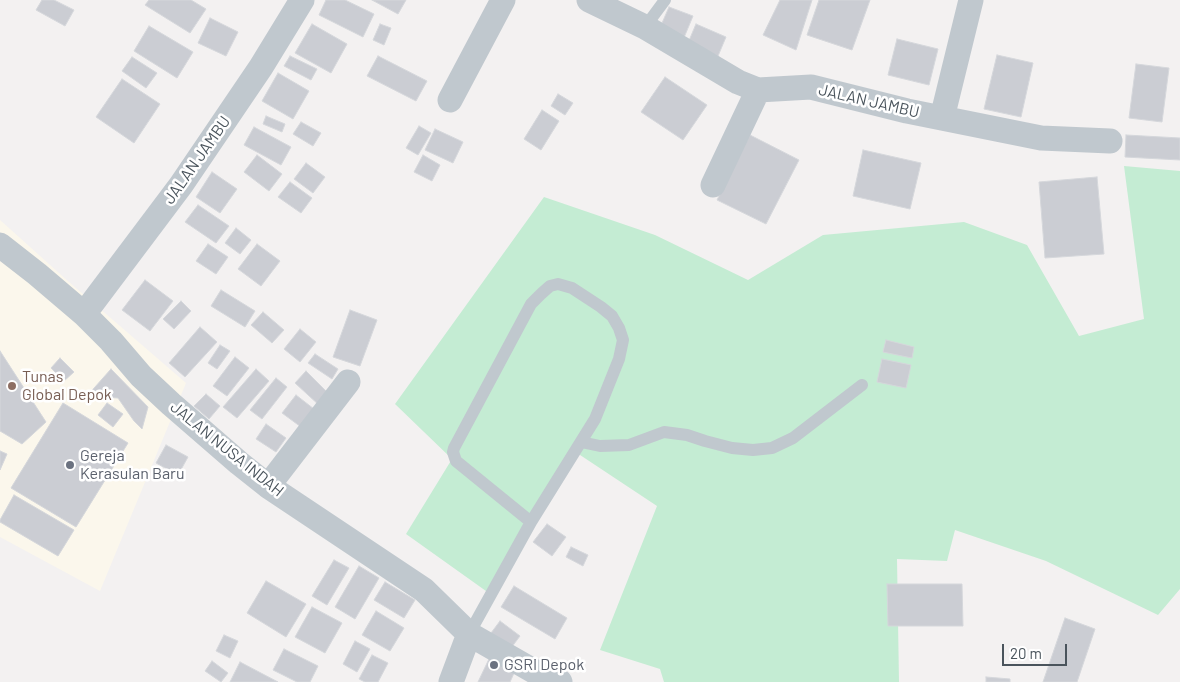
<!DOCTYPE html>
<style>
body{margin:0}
#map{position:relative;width:1180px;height:682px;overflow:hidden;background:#f3f1f1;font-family:Barlow,sans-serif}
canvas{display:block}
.scale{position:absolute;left:1002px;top:644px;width:65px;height:22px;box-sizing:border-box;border:2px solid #4a545c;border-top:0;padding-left:6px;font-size:15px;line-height:18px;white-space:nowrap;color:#4a545c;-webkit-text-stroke:4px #fff;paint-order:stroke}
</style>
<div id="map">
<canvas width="1180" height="682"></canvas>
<div class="scale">20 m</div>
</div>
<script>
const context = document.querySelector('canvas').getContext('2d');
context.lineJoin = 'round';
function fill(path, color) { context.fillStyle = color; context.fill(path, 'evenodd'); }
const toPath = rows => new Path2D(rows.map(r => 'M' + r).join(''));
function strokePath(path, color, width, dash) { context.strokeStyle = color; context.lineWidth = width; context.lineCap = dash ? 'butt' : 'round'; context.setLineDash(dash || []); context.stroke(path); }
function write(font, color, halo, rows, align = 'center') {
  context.font = font + ' Barlow,sans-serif'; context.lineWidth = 5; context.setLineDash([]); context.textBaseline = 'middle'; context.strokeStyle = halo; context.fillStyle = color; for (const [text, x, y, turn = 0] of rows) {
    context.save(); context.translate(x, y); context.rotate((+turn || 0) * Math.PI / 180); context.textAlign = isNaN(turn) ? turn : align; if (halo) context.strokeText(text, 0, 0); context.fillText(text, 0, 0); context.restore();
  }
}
fill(toPath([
 [0,220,69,282,186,383,100,591,0,537]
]), '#fbf7ec');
fill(toPath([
 [1124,166,1180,171,1180,589,1158,615,1046,561,955,530,947,561,897,559,899,682,664,682,660,669,600,650,657,506,574,451,493,596,406,534,452,459,395,404,544,197,655,235,748,280,823,235,964,222,1027,245,1079,336,1144,319]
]), '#c4ecd3');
const building = toPath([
 [42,0,54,0,74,10,65,26,36,10,42,0],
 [149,0,191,0,206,9,190,33,145,5,149,0],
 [326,0,345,0,374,14,363,37,319,15,326,0],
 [372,0,406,0,398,14,372,0],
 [780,0,812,0,796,50,763,35,780,0],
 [819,0,870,0,852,50,807,35,819,0],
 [669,7,693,16,683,40,659,30,669,7],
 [210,18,238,32,226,56,198,43,210,18],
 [312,24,347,44,331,73,295,53,312,24],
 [380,24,391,28,384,45,373,40,380,24],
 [696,24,726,37,718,56,688,43,696,24],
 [149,26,193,52,177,78,134,51,149,26],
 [897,39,938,49,929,85,888,75,897,39],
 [997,55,1033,63,1021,117,984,109,997,55],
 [290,56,317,69,311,80,284,66,290,56],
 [378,56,427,81,416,101,367,76,378,56],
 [132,57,157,73,146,88,122,71,132,57],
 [1136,64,1169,68,1162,122,1129,118,1136,64],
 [278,73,309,91,293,119,262,101,278,73],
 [665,77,707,105,683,140,641,112,665,77],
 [122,79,160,104,134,143,96,117,122,79],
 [558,94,573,103,565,115,551,106,558,94],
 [542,110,559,121,541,150,524,139,542,110],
 [266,116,285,124,282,132,263,124,266,116],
 [301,122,321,133,313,146,293,134,301,122],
 [419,126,431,133,418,155,406,148,419,126],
 [254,127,291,147,281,165,244,145,254,127],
 [435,129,463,142,453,163,425,150,435,129],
 [750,135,799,160,766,224,717,200,750,135],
 [1126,135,1180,138,1180,160,1125,157,1126,135],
 [863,150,921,163,910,209,853,196,863,150],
 [257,155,282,174,269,191,244,172,257,155],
 [423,155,440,165,432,181,414,172,423,155],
 [306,163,325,177,313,193,294,179,306,163],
 [212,172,237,189,220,213,196,197,212,172],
 [1097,177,1104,254,1045,258,1039,182,1097,177],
 [290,182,312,198,301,213,278,197,290,182],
 [198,205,229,226,216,243,185,222,198,205],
 [236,228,251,240,240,254,225,243,236,228],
 [208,244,228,257,216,274,196,261,208,244],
 [257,244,280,261,261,286,238,269,257,244],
 [145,280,173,301,150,331,122,310,145,280],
 [221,290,255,311,245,327,211,306,221,290],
 [181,301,191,311,174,329,163,319,181,301],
 [350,310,377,320,360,366,333,357,350,310],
 [263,312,284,330,272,343,251,325,263,312],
 [200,327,217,342,185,377,169,363,200,327],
 [300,329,316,342,300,362,284,349,300,329],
 [886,340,914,347,912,358,883,352,886,340],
 [220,345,230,351,217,369,208,363,220,345],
 [0,351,46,422,22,444,0,431,0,351],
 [315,354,338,369,332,379,308,363,315,354],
 [235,357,249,368,227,396,213,386,235,357],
 [60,358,74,372,64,381,51,368,60,358],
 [882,359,911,365,906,388,877,382,882,359],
 [111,369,148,407,142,429,134,421,118,398,87,396,111,369],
 [256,369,269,381,237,418,223,407,256,369],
 [306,371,330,395,320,406,295,383,306,371],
 [276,378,287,387,262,419,250,410,276,378],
 [206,394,220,406,209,419,194,406,206,394],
 [296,395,314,409,301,427,282,413,296,395],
 [63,403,128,443,76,527,11,488,63,403],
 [107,403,123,414,113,427,98,415,107,403],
 [266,424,286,438,276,452,256,439,266,424],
 [166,445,188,457,178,475,156,463,166,445],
 [0,451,7,454,0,470,0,451],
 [14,495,74,530,58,556,0,522,0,520,14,495],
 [547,524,566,537,552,556,533,542,547,524],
 [571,547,588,555,583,566,566,557,571,547],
 [334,560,349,568,327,605,312,596,334,560],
 [359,566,379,578,355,619,335,607,359,566],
 [266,581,306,604,286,637,247,613,266,581],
 [385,582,415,600,404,618,374,600,385,582],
 [887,584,962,584,963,626,888,626,887,584],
 [514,586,567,618,555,639,501,607,514,586],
 [312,607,342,623,325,653,295,637,312,607],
 [376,611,404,628,390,651,362,635,376,611],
 [1065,618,1095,629,1077,682,1043,682,1065,618],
 [500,621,520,636,511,648,491,633,500,621],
 [224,635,238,641,230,658,216,651,224,635],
 [355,641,370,649,357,672,343,664,355,641],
 [284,649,318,666,310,682,297,682,273,670,284,649],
 [372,655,388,663,378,682,365,682,359,679,372,655],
 [489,659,515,671,510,682,478,682,489,659],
 [212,661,228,673,221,682,205,671,212,661],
 [240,662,278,682,230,682,240,662],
 [986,677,1010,679,1010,682,986,682,986,677]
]);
fill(building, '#cbcdd3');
strokePath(building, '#d5d7db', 1);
strokePath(toPath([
 [645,27,665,0],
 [581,442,600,446,629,445,664,432,687,435,705,441,732,448,753,450,772,448,793,438,862,385],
 [469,634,531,522,595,419,619,359,623,340,619,328,612,316,601,307,572,288,558,284,550,286,541,294,531,304,454,448,453,452,456,461,531,522]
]), '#c0c8ce', 12);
strokePath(toPath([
 [589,0,645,27,738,82,758,90,811,87,907,111,1041,138,1110,141],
 [450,100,503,0],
 [942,118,971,0],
 [713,185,758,90],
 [0,245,37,274,84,314,111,341,141,376,171,404,239,463,268,486,424,590,469,634,539,674,560,682],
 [84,314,181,185,261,67,302,0],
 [268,486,348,382],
 [451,682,469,634]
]), '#c0c8ce', 25);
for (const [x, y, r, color] of [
 [12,386,5,"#8d6e63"],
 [70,465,5,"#6b7280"],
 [494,665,5,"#6b7280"]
]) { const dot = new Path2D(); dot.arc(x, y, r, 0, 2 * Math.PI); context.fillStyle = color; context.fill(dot); strokePath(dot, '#fff', 2); }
write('16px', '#4a545c', '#fff', [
 ["JALAN JAMBU",869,101,13],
 ["JALAN JAMBU",197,160,-55],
 ["JALAN NUSA INDAH",227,449,39]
]);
write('16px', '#785e54', '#fff', [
 ["Tunas",22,377],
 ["Global Depok",22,395]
], 'left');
write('16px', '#5b616d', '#fff', [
 ["Gereja",80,456],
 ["Kerasulan Baru",80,474],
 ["GSRI Depok",504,665]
], 'left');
</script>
